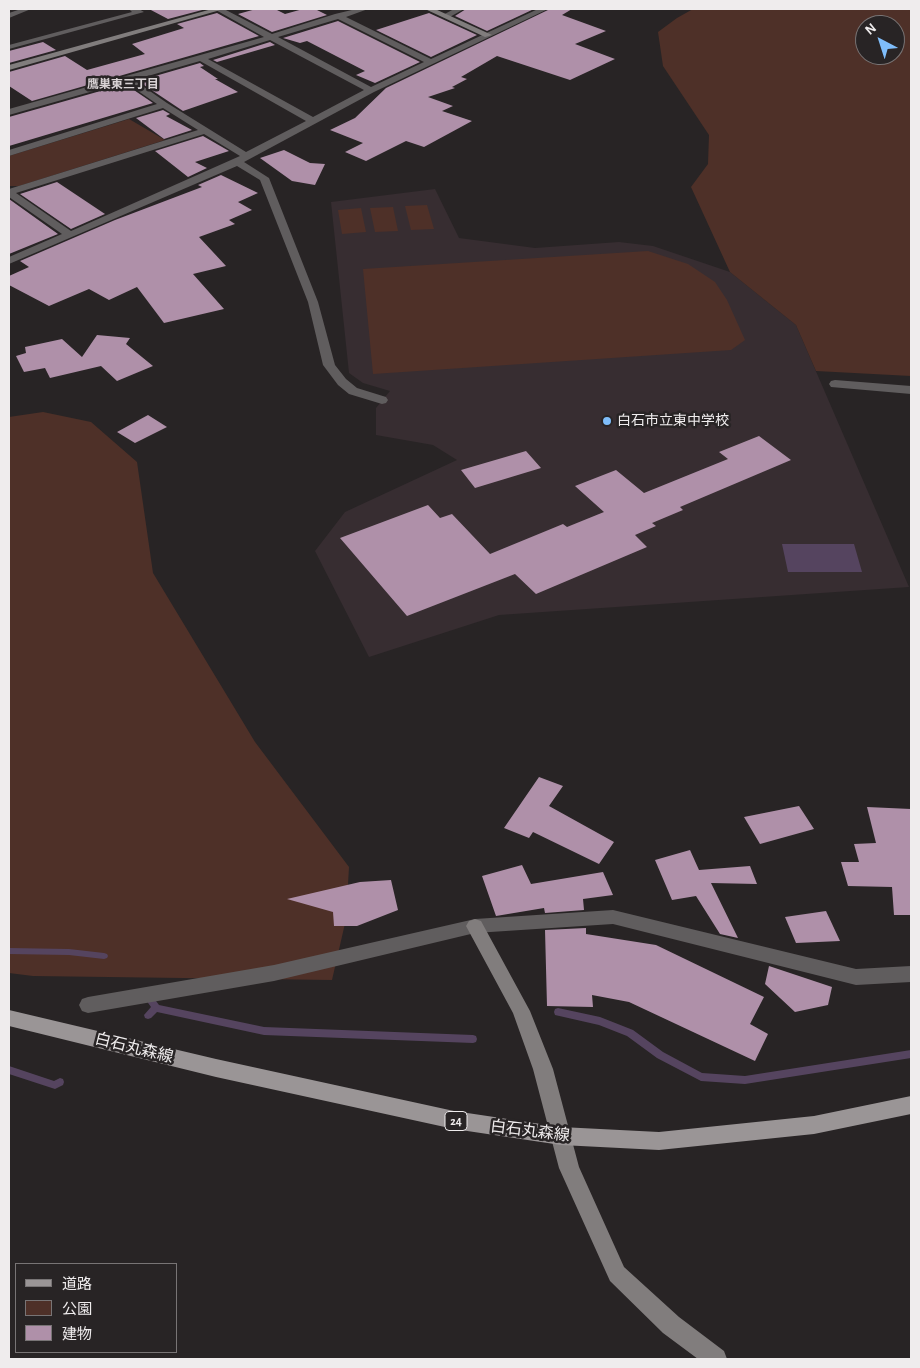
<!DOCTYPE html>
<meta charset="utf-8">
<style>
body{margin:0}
#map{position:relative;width:920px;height:1368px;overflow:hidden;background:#282425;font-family:"Alegreya Sans","Noto Sans JP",sans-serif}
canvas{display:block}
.frame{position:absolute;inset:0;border:10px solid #efeced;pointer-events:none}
.legend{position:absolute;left:15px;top:1263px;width:162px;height:90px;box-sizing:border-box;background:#282425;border:1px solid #787475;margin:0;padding:6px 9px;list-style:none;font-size:15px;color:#efeced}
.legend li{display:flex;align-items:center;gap:10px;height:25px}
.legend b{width:25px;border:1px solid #787475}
.north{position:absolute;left:855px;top:15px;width:50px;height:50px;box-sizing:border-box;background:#282425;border:1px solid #787475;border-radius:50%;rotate:320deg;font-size:14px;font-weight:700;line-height:20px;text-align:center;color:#efeced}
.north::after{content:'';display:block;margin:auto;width:18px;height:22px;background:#7fbdfa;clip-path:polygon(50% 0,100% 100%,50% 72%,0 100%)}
</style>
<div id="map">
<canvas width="920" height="1368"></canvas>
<div class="frame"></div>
<ul class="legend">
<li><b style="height:6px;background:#9a9596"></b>道路</li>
<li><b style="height:14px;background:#4e3028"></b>公園</li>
<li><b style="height:14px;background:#af90a9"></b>建物</li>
</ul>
<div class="north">N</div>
</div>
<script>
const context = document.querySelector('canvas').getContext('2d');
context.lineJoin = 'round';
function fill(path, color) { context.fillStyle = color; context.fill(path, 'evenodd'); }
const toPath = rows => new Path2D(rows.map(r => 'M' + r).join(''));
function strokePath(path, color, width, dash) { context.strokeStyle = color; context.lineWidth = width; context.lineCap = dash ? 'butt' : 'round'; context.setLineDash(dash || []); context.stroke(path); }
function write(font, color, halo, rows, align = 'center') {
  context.font = font + ' "Alegreya Sans","Noto Sans JP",sans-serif'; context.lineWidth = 5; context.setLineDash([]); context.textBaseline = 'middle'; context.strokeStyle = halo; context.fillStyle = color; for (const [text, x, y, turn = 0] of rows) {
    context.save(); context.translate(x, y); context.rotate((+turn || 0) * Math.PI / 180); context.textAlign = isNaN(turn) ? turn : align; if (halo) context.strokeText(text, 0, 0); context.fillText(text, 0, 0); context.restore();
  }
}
fill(toPath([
 [435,189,459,238,535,248,619,242,653,246,730,272,796,325,909,587,499,615,369,657,315,551,345,512,457,460,433,445,376,435,376,408,390,391,363,383,349,373,331,202]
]), '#372d31');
fill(toPath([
 [693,9,911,9,911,376,816,371,796,325,730,272,691,187,708,164,709,135,663,66,658,32,677,18],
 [865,25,895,25,895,55,865,55],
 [129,119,165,140,19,186,9,186,9,156],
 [427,205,434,229,411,230,405,206],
 [393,207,398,231,375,232,370,208],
 [361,208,366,232,342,234,338,210],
 [648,251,688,264,715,282,727,300,745,340,731,350,373,374,363,269],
 [43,412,91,422,137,462,153,573,255,742,349,867,346,919,332,980,33,976,9,973,9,417]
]), '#4e3028');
fill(toPath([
 [782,544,854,544,862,572,788,572]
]), '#55445f');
fill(toPath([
 [9,948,69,949,104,953,107,954,108,956,107,958,104,959,69,955,9,954,9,948],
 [150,996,153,997,159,1005,264,1027,473,1035,476,1036,477,1039,476,1042,473,1043,264,1035,157,1012,151,1018,148,1019,145,1018,144,1015,151,1007,146,1000,147,997,150,996],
 [558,1008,600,1017,633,1030,663,1052,702,1073,745,1076,911,1050,911,1058,745,1084,701,1081,657,1058,627,1036,599,1025,555,1015,554,1012,555,1009,558,1008],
 [9,1066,54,1081,60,1078,63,1079,64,1082,63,1085,55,1089,9,1074,9,1066]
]), '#55445f');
fill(toPath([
 [149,9,206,9,168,19],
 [256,9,275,9,285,14,303,9,315,9,327,15,272,32,238,14],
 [466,9,534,9,487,31,455,16],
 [550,9,572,9,562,15,606,31,575,44,615,59,570,80,497,56,461,77,467,79,452,87,455,88,428,97,453,106,442,111,472,121,424,147,406,141,366,161,345,152,363,143,330,130,355,118,386,88],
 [217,13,259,36,32,101,9,86,9,72,65,56,87,70,145,54,132,44,184,28,177,24],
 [429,13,477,35,431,57,376,30],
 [338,21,420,62,375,83,356,75,365,71,307,41,300,43,283,38],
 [43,42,56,50,9,63,9,51],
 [270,42,275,45,217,62,213,60],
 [200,63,204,66,200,67,218,79,215,79,238,92,183,111,138,81],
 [125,84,153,103,9,146,9,117],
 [163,110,170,114,166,116,192,130,164,139,136,118],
 [203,136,229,151,195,162,207,168,188,177,155,151],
 [284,150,310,163,325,164,315,185,292,181,260,158],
 [221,175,258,193,238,202,252,210,229,220,235,224,199,237,226,266,193,274,224,309,164,323,137,287,109,300,89,289,49,306,9,285,9,276,29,267,20,261,115,220,202,187,198,185],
 [57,182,105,214,71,229,20,194],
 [9,199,58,234,9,254],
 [97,335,130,338,126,344,153,366,117,381,101,366,50,378,45,368,24,372,16,356,26,353,25,347,62,339,82,357],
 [148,415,167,427,135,443,117,432],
 [759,436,791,460,680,507,683,510,652,523,656,526,635,535,647,547,536,594,515,574,407,616,340,538,428,505,440,518,452,514,490,554,563,524,567,527,604,512,575,486,616,470,644,493,728,459,719,452],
 [526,451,541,468,475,488,461,470],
 [539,777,563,786,549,806,614,842,599,864,533,832,529,838,504,828],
 [799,806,814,829,760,844,744,817],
 [867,807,911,809,911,915,894,915,892,887,848,886,841,862,859,862,854,844,876,843],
 [690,850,699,870,750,866,757,884,711,883,738,938,720,934,696,896,672,900,655,860],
 [522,865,531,884,603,872,613,895,583,899,584,910,545,913,544,908,496,916,482,876],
 [391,880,398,910,357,926,334,926,333,912,287,899,360,882],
 [826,911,840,941,796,943,785,917],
 [586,928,586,934,656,945,764,997,750,1024,768,1034,755,1061,629,1002,592,995,593,1007,547,1006,545,930],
 [769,966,832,987,828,1005,795,1012,765,984]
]), '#af90a9');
fill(toPath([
 [21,9,31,9,9,18,9,13,21,9],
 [129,9,139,9,144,12,9,49,9,45,132,12,129,9],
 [214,9,224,9,272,34,335,14,356,9,368,9,346,17,431,59,538,9,548,9,374,92,244,162,269,178,318,302,335,365,346,379,357,388,386,397,388,400,386,403,382,404,349,394,338,385,323,365,308,302,260,180,237,166,9,264,9,257,62,234,9,197,9,189,198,130,163,108,9,156,9,150,157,104,125,82,9,115,9,109,264,37,214,9],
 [338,19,424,62,371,87,278,37,338,19],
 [270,40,364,90,313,117,208,59,270,40],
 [200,61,306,121,246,152,167,103,134,80,200,61],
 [204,134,240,156,71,231,16,193,204,134],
 [454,9,464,9,448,18,441,16,454,9],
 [835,380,911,386,911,394,831,387,829,384,831,381,835,380],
 [613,910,856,969,911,966,911,982,856,985,613,924,475,933,274,981,88,1013,82,1011,79,1005,82,999,88,997,274,965,475,919,613,910]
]), '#605d5e');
fill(toPath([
 [212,9,224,9,9,70,9,65,212,9],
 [425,9,435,9,492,35,485,37,425,9],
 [475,919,481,921,530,1011,553,1069,579,1167,624,1267,679,1317,724,1351,727,1359,698,1359,663,1333,610,1281,559,1168,533,1069,513,1013,466,926,469,921,475,919]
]), '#817d7d');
fill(toPath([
 [9,1010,216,1059,454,1111,561,1127,659,1132,814,1116,911,1096,911,1114,814,1134,659,1150,561,1145,454,1129,216,1077,9,1026,9,1010]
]), '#9a9596');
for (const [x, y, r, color] of [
 [607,421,5,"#7fbdfa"]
]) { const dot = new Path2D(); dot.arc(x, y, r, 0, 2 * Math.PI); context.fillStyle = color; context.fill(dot); strokePath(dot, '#282425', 2); }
write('bold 12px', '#d9d3d5', '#282425', [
 ["鷹巣東三丁目",123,84]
]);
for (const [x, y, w] of [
 [456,1121,22]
]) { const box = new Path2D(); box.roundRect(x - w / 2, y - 9.5, w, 19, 4); context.fillStyle = '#282425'; context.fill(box); strokePath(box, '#efeced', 1); }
write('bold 12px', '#efeced', null, [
 ["24",456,1121]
]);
write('14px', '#efeced', '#282425', [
 ["白石市立東中学校",617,421]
], 'left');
write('16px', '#efeced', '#282425', [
 ["白石丸森線",134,1048,14],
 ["白石丸森線",530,1131,7]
]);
</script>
